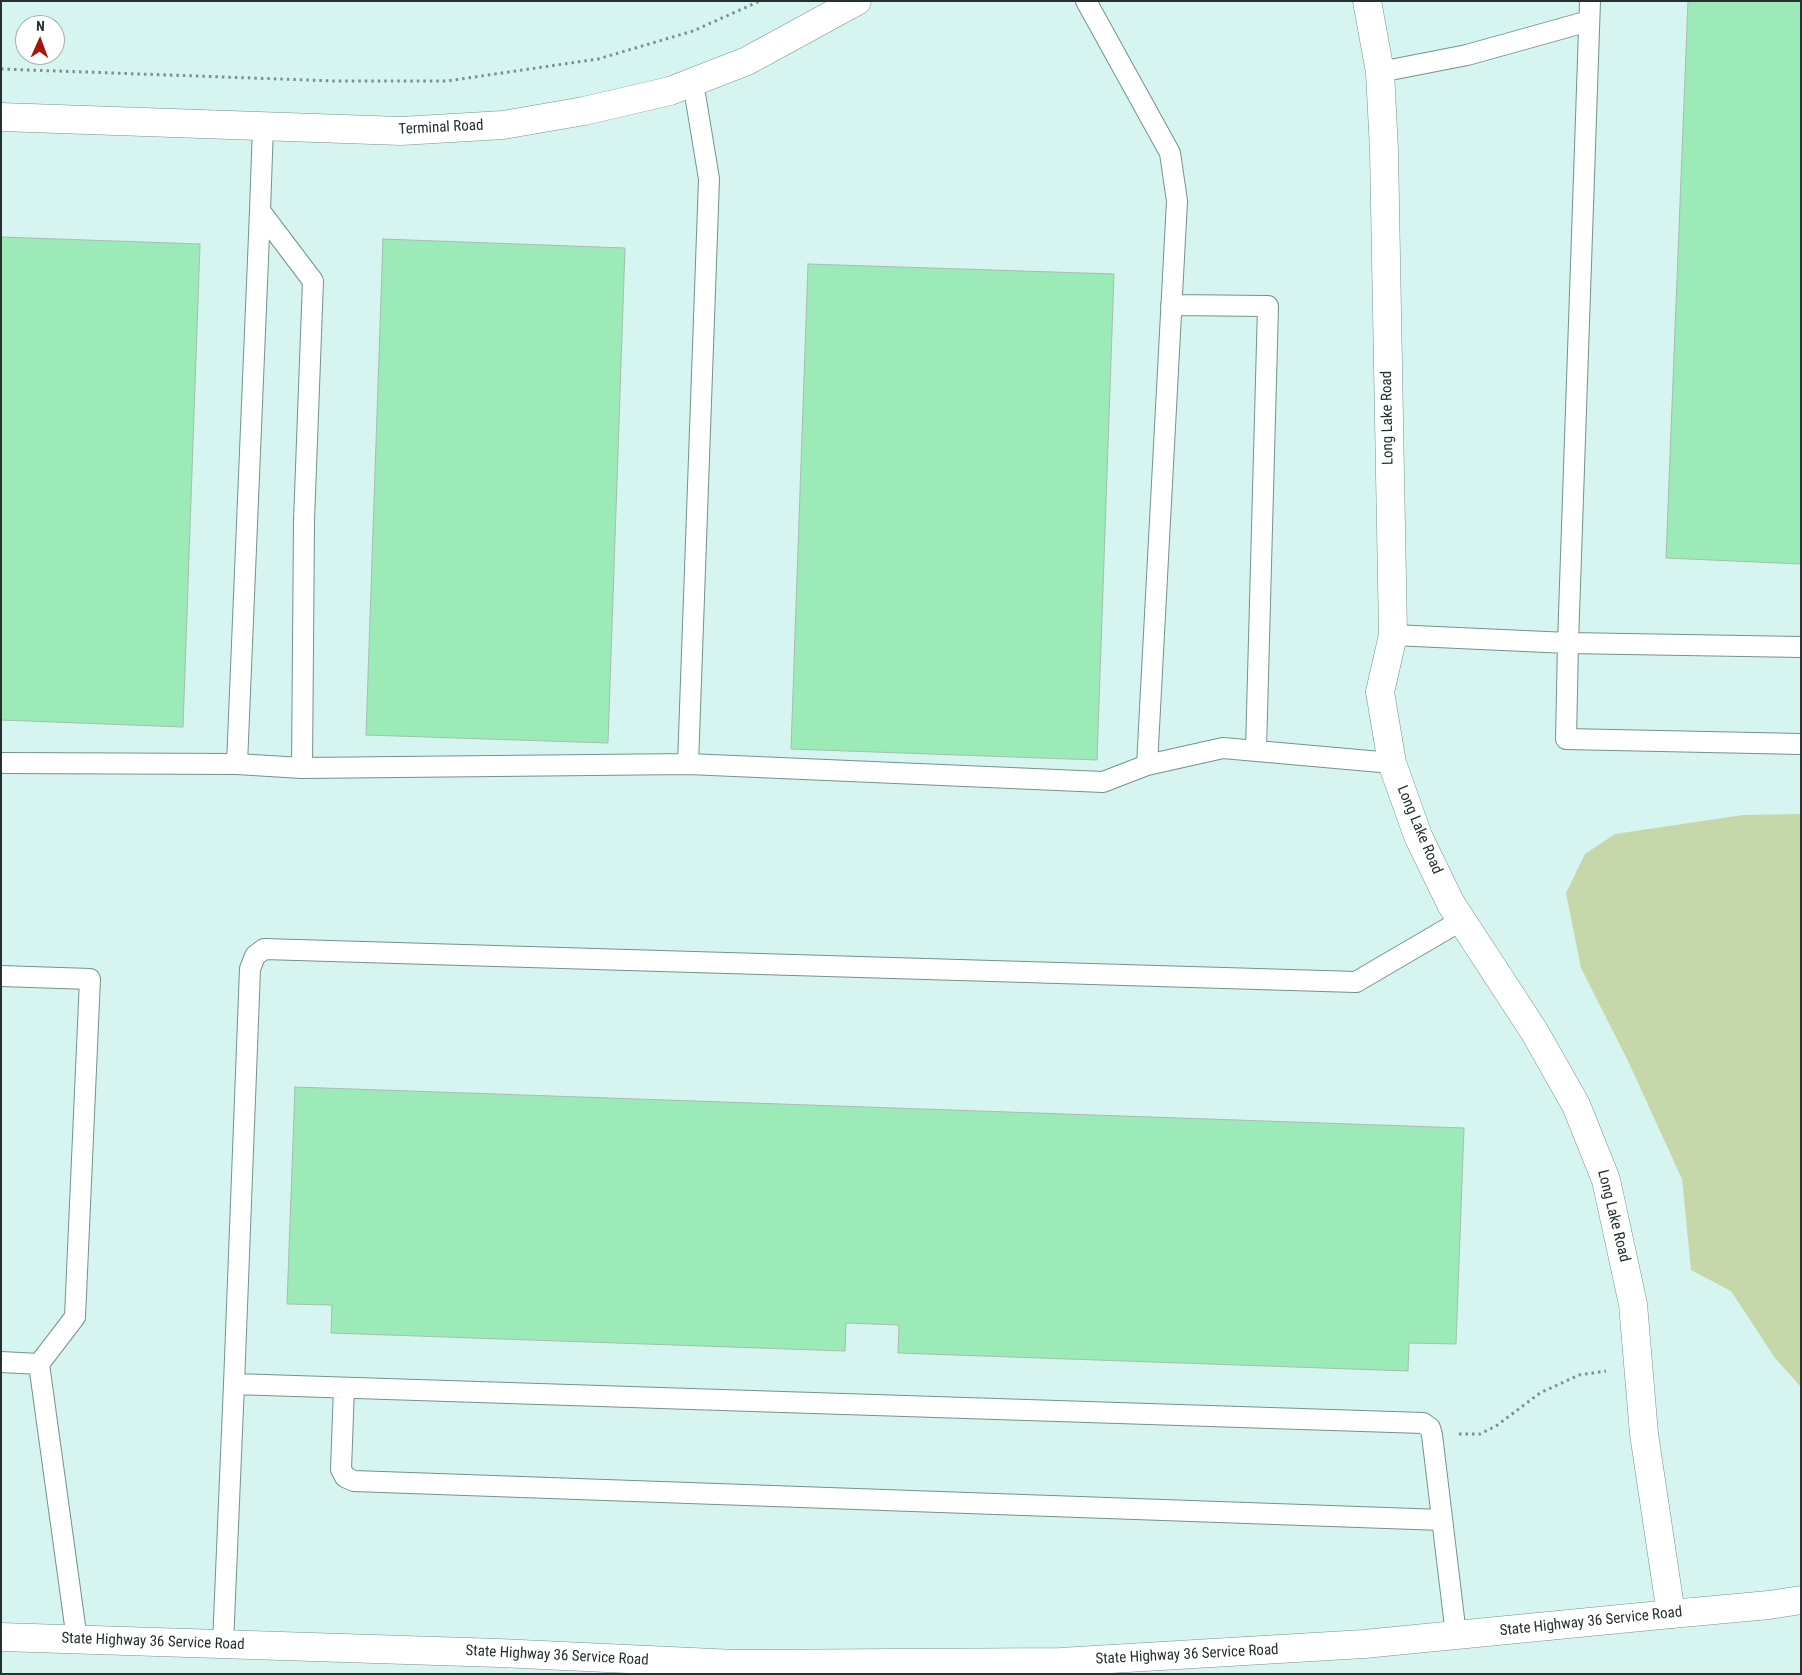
<!DOCTYPE html>
<style>
body{margin:0}
#map{position:relative;width:1802px;height:1675px;overflow:hidden;background:#d6f5f1;font-family:"Roboto Condensed",sans-serif}
canvas{display:block}
.frame{position:absolute;inset:0;border:2px solid #253130;pointer-events:none}
.north{position:absolute;left:15px;top:15px;width:50px;height:50px;box-sizing:border-box;background:#fff;border:1px solid #a8adac;border-radius:50%;rotate:2deg;font-size:14px;font-weight:700;line-height:20px;text-align:center;color:#253130}
.north::after{content:'';display:block;margin:auto;width:18px;height:22px;background:#a71509;clip-path:polygon(50% 0,100% 100%,50% 72%,0 100%)}
</style>
<div id="map">
<canvas width="1802" height="1675"></canvas>
<div class="frame"></div>
<div class="north">N</div>
</div>
<script>
const context = document.querySelector('canvas').getContext('2d');
context.lineJoin = 'round';
function fill(path, color) { context.fillStyle = color; context.fill(path, 'evenodd'); }
const toPath = rows => new Path2D(rows.map(r => 'M' + r).join(''));
function strokePath(path, color, width, dash) { context.strokeStyle = color; context.lineWidth = width; context.lineCap = dash ? 'butt' : 'round'; context.setLineDash(dash || []); context.stroke(path); }
function write(font, color, halo, rows, align = 'center') {
  context.font = font + ' "Roboto Condensed",sans-serif'; context.lineWidth = 4; context.setLineDash([]); context.textBaseline = 'middle'; context.strokeStyle = halo; context.fillStyle = color; for (const [text, x, y, turn = 0] of rows) {
    context.save(); context.translate(x, y); context.rotate((+turn || 0) * Math.PI / 180); context.textAlign = isNaN(turn) ? turn : align; if (halo) context.strokeText(text, 0, 0); context.fillText(text, 0, 0); context.restore();
  }
}
fill(toPath([
 [1801,814,1801,1387,1775,1358,1731,1291,1691,1270,1682,1179,1628,1061,1581,968,1566,893,1585,854,1615,834,1743,815]
]), '#c6d7a9');
const building = toPath([
 [1688,1,1801,1,1801,564,1666,558,1688,1],
 [1,237,200,244,183,727,1,720,1,237],
 [383,239,625,248,608,743,366,735,383,239],
 [808,264,1114,274,1097,760,791,749,808,264],
 [295,1087,1464,1128,1456,1344,1409,1343,1408,1371,898,1353,899,1325,846,1323,845,1351,331,1333,332,1305,287,1304,295,1087]
]);
fill(building, '#9deab9');
strokePath(building, '#a6bdad', 1);
const lane = toPath([
 [1380,72,1467,55,1589,21],
 [693,82,709,179,688,764,1103,782,1147,765,1177,201,1170,153,1086,1],
 [1171,305,1268,306,1256,750],
 [1393,635,1568,643,1590,1],
 [1801,647,1568,643,1566,739,1801,744],
 [1,763,237,764,302,768,304,521,313,281,260,211,263,126],
 [237,764,260,211],
 [1147,765,1223,748,1392,763],
 [302,768,688,764],
 [1,976,90,979,75,1317,39,1364,77,1640],
 [1,1362,39,1364],
 [234,1384,250,969,255,956,264,949,1356,982,1462,920],
 [344,1388,341,1469,345,1477,354,1481,1442,1520],
 [223,1644,234,1384,1423,1423,1430,1428,1432,1435,1456,1635]
]);
const street = toPath([
 [1671,1614,1769,1605,1801,1600]
]);
const secondary = toPath([
 [1,117,401,131,503,125,584,111,670,91,747,61,857,1],
 [1,1637,499,1653,735,1664,1060,1662,1364,1644,1671,1614,1644,1434,1633,1304,1606,1180,1576,1105,1534,1031,1451,904,1418,836,1392,763,1380,692,1393,635,1384,150,1380,72,1367,1]
]);
strokePath(lane, '#74928e', 22);
strokePath(street, '#74928e', 29);
strokePath(secondary, '#74928e', 29);
strokePath(toPath([
 [1,69,335,81,447,81,598,59,693,31,760,1],
 [1459,1434,1480,1434,1496,1426,1540,1393,1579,1375,1606,1371]
]), '#7b918e', 3, [2.5, 4]);
strokePath(lane, '#fff', 20);
strokePath(street, '#fff', 28);
strokePath(secondary, '#fff', 28);
write('15px', '#253130', '#fff', [
 ["Terminal Road",441,128,-3],
 ["Long Lake Road",1388,418,-91],
 ["Long Lake Road",1419,830,67],
 ["Long Lake Road",1613,1216,76],
 ["State Highway 36 Service Road",1591,1622,-6],
 ["State Highway 36 Service Road",153,1642,2],
 ["State Highway 36 Service Road",1187,1655,-3],
 ["State Highway 36 Service Road",557,1656,3]
]);
</script>
